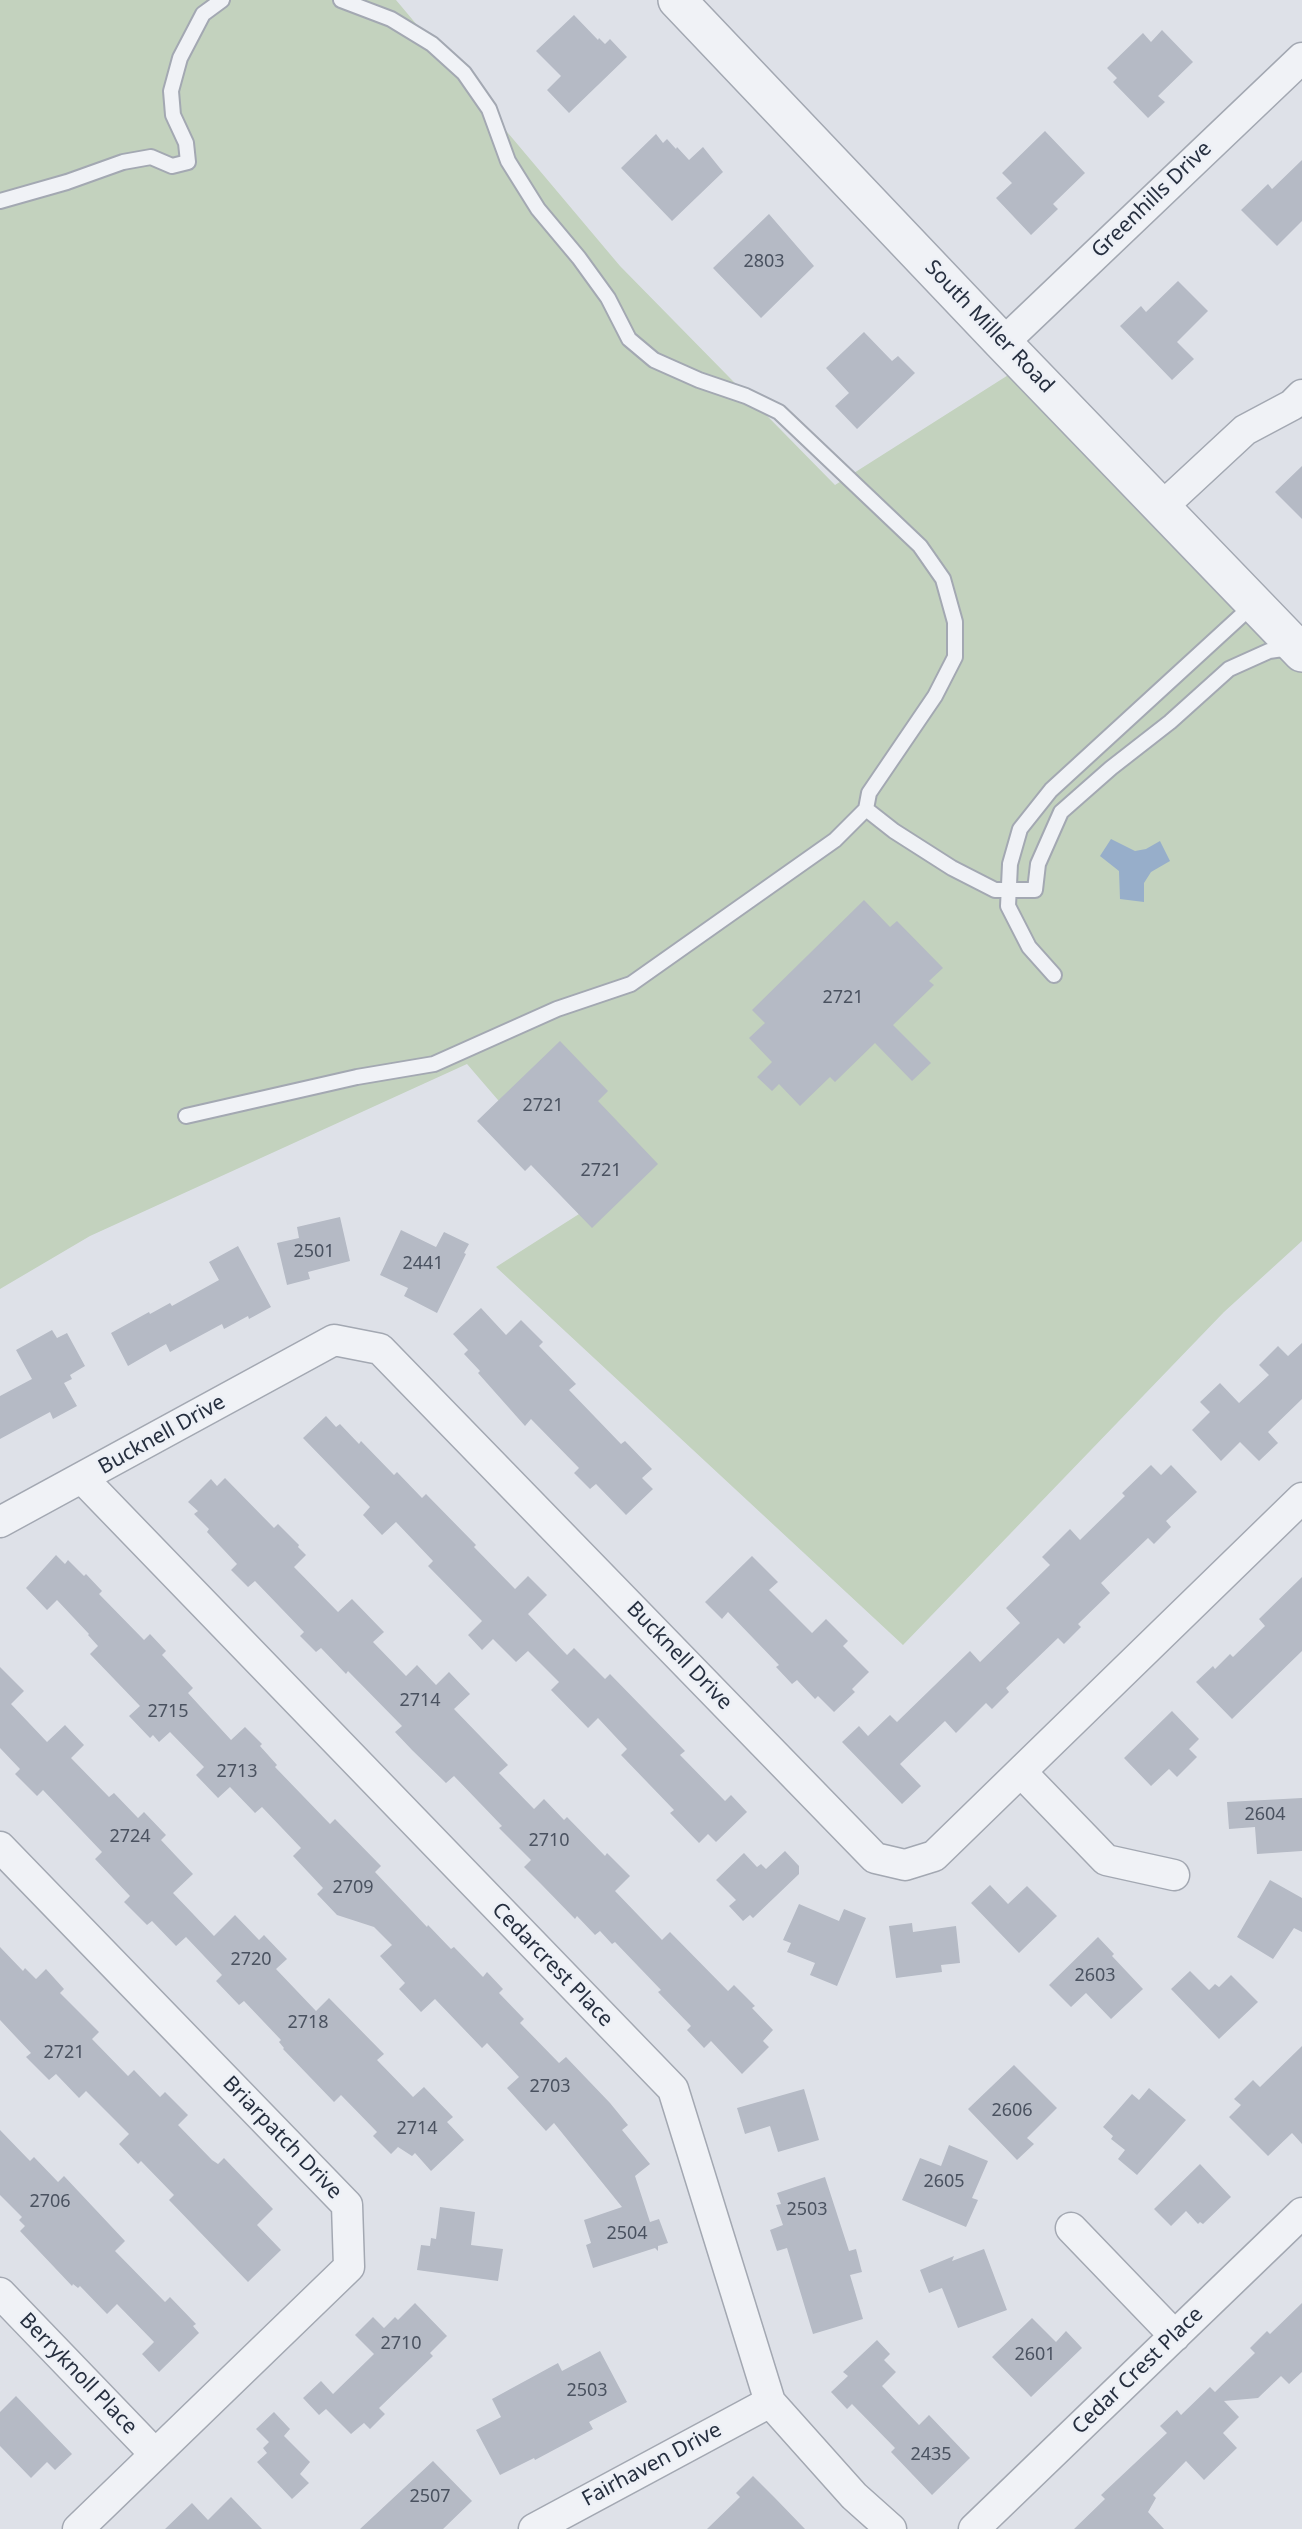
<!DOCTYPE html>
<style>
body{margin:0}
canvas{display:block;background:#dee1e8}
</style>
<canvas width="1302" height="2529"></canvas>
<script>
const context = document.querySelector('canvas').getContext('2d');
context.lineJoin = 'round';
function fill(path, color) { context.fillStyle = color; context.fill(path, 'evenodd'); }
const toPath = rows => new Path2D(rows.map(r => 'M' + r).join(''));
function strokePath(path, color, width, dash) { context.strokeStyle = color; context.lineWidth = width; context.lineCap = dash ? 'butt' : 'round'; context.setLineDash(dash || []); context.stroke(path); }
function write(font, color, halo, rows, align = 'center') {
  context.font = font + ' "Noto Sans",sans-serif'; context.lineWidth = 5; context.setLineDash([]); context.textBaseline = 'middle'; context.strokeStyle = halo; context.fillStyle = color; for (const [text, x, y, turn = 0] of rows) {
    context.save(); context.translate(x, y); context.rotate((+turn || 0) * Math.PI / 180); context.textAlign = isNaN(turn) ? turn : align; if (halo) context.strokeText(text, 0, 0); context.fillText(text, 0, 0); context.restore();
  }
}
fill(toPath([
 [0,0,396,0,620,266,835,485,1013,372,1302,672,1302,1241,1224,1312,903,1645,496,1267,590,1207,467,1064,90,1236,0,1289]
]), '#c3d2be');
fill(toPath([
 [1111,839,1135,851,1146,849,1160,841,1170,861,1151,872,1144,883,1144,902,1120,899,1119,871,1100,856]
]), '#97aeca');
fill(toPath([
 [574,15,598,40,599,38,605,44,610,39,627,57,569,113,547,90,561,76,536,51],
 [1162,30,1193,62,1158,96,1165,102,1148,118,1113,82,1117,78,1107,68,1143,33,1151,42],
 [1045,131,1085,173,1053,204,1058,209,1031,235,996,198,1012,183,1002,173],
 [656,134,663,143,667,139,676,149,677,147,689,160,703,147,723,172,672,221,621,168],
 [1302,160,1302,221,1277,246,1241,210,1268,184,1272,189],
 [769,214,814,266,761,318,713,268],
 [1178,281,1208,311,1177,342,1194,359,1172,380,1120,326,1141,306,1146,312],
 [864,332,892,361,898,356,915,373,857,429,835,406,849,393,826,368],
 [1302,466,1302,519,1275,492],
 [864,900,890,927,897,921,943,968,929,981,934,985,893,1025,931,1063,912,1081,875,1043,835,1082,830,1077,800,1106,779,1084,772,1091,757,1077,772,1062,749,1038,765,1023,752,1010],
 [560,1041,608,1091,598,1101,658,1164,592,1228,531,1165,525,1171,477,1121],
 [340,1217,350,1261,308,1272,310,1279,287,1285,277,1243,299,1238,297,1227],
 [401,1230,436,1247,444,1232,469,1244,464,1253,466,1254,437,1313,404,1296,408,1288,380,1275],
 [238,1246,271,1307,249,1319,248,1316,224,1329,222,1324,170,1352,166,1344,128,1366,111,1333,149,1312,150,1314,170,1303,172,1306,219,1280,209,1262],
 [481,1308,506,1335,521,1320,543,1342,539,1346,576,1384,569,1390,621,1444,625,1441,652,1469,642,1478,653,1489,626,1515,596,1484,590,1489,574,1473,579,1468,531,1419,525,1426,478,1373,480,1371,464,1354,468,1350,453,1334],
 [52,1330,57,1338,67,1333,85,1366,70,1375,72,1379,64,1383,77,1406,53,1419,50,1412,0,1439,0,1396,32,1379,16,1350],
 [1302,1343,1302,1399,1268,1432,1278,1443,1259,1461,1240,1442,1221,1461,1192,1430,1210,1412,1200,1402,1220,1383,1239,1403,1269,1375,1259,1365,1278,1346,1288,1356],
 [326,1416,336,1427,340,1424,359,1444,361,1441,394,1475,397,1472,422,1498,426,1494,476,1545,474,1547,515,1589,528,1576,547,1595,528,1614,567,1655,574,1648,605,1679,610,1674,685,1751,680,1755,725,1801,731,1795,747,1812,716,1842,708,1834,699,1843,670,1813,674,1810,621,1755,627,1749,598,1718,588,1728,551,1690,559,1682,528,1651,516,1662,493,1639,482,1650,468,1635,482,1621,428,1566,433,1561,396,1522,382,1535,363,1515,370,1507,303,1438],
 [1151,1465,1161,1475,1171,1465,1197,1492,1166,1521,1171,1527,1154,1544,1148,1538,1101,1583,1110,1593,1078,1624,1081,1627,1064,1644,1058,1638,1006,1688,1009,1692,992,1709,986,1703,956,1733,945,1721,900,1764,921,1786,902,1804,842,1742,859,1726,868,1736,890,1715,897,1722,970,1651,980,1662,1020,1623,1006,1608,1050,1565,1042,1557,1070,1529,1080,1540,1125,1496,1122,1493],
 [225,1478,274,1528,278,1524,299,1545,298,1547,306,1555,294,1567,338,1612,352,1599,384,1632,373,1642,406,1676,417,1665,436,1685,449,1672,470,1694,454,1709,508,1765,499,1773,534,1809,544,1799,564,1820,567,1817,605,1856,607,1853,630,1876,615,1891,662,1940,670,1932,728,1991,734,1985,755,2006,752,2008,773,2030,763,2041,769,2047,742,2074,711,2041,704,2048,687,2030,691,2026,658,1992,661,1990,615,1942,612,1944,600,1931,595,1935,577,1916,575,1919,541,1884,524,1867,531,1860,499,1828,502,1826,454,1776,446,1783,412,1750,395,1732,402,1726,348,1671,346,1674,321,1648,316,1652,300,1636,304,1632,255,1581,248,1587,231,1570,237,1564,207,1532,209,1529,194,1514,198,1511,188,1502,211,1479,217,1486],
 [56,1555,65,1564,68,1560,84,1576,86,1574,102,1591,99,1594,144,1640,150,1634,166,1651,162,1655,193,1688,188,1693,231,1740,245,1727,262,1744,260,1746,277,1765,275,1767,330,1824,335,1819,381,1866,375,1872,427,1927,428,1925,451,1949,454,1947,483,1977,487,1972,503,1989,499,1993,524,2019,520,2023,559,2063,566,2057,610,2103,628,2125,622,2130,650,2164,635,2176,650,2222,659,2219,668,2243,658,2246,658,2251,655,2248,593,2268,586,2245,591,2243,584,2220,622,2207,554,2123,546,2131,507,2088,519,2077,487,2043,482,2048,435,1999,421,2012,399,1989,405,1983,380,1956,392,1945,374,1927,337,1915,317,1894,323,1888,293,1856,301,1848,262,1807,255,1813,230,1787,218,1798,196,1775,204,1767,170,1732,159,1742,153,1735,150,1738,129,1716,140,1706,90,1654,98,1646,88,1635,89,1634,57,1600,47,1610,26,1588],
 [752,1556,778,1582,769,1590,812,1633,826,1619,848,1641,843,1646,869,1672,852,1689,855,1692,834,1712,818,1696,815,1699,797,1680,792,1684,776,1667,779,1665,728,1612,722,1619,705,1602],
 [1302,1577,1302,1651,1232,1719,1196,1682,1213,1666,1215,1669,1230,1654,1233,1657,1265,1626,1259,1619],
 [0,1667,24,1691,11,1704,47,1742,65,1725,84,1745,71,1758,109,1797,114,1793,138,1818,144,1812,166,1835,161,1840,193,1874,173,1893,214,1936,235,1915,259,1940,264,1935,287,1959,276,1969,316,2011,329,1998,384,2054,377,2060,413,2097,424,2087,453,2117,447,2122,464,2140,431,2171,415,2153,412,2156,398,2147,391,2154,373,2136,377,2132,341,2095,334,2102,283,2049,284,2048,279,2042,281,2040,244,2001,239,2005,216,1981,222,1975,186,1937,176,1946,152,1921,147,1925,124,1902,130,1896,95,1859,102,1852,43,1790,37,1796,15,1774,20,1769,0,1748],
 [1172,1711,1199,1739,1189,1749,1197,1757,1177,1777,1169,1769,1151,1786,1124,1758],
 [1302,1798,1302,1851,1257,1854,1255,1827,1229,1829,1227,1802],
 [785,1851,799,1866,799,1874,753,1918,750,1915,743,1921,729,1906,736,1900,716,1880,744,1853,757,1867,761,1864,766,1869],
 [1270,1880,1302,1898,1302,1932,1294,1928,1273,1959,1237,1937],
 [990,1885,1008,1904,1027,1886,1057,1916,1019,1953,971,1903],
 [799,1904,839,1921,844,1909,866,1918,837,1986,810,1975,815,1963,787,1952,791,1943,783,1940],
 [912,1923,913,1932,956,1926,960,1963,941,1965,942,1972,896,1978,889,1926],
 [1098,1937,1114,1954,1112,1956,1143,1989,1111,2019,1086,1993,1071,2007,1049,1985],
 [0,1947,23,1971,25,1968,36,1979,46,1969,64,1989,60,1993,99,2032,92,2039,128,2076,134,2070,160,2097,165,2092,188,2115,178,2125,212,2160,218,2164,224,2158,273,2209,257,2225,281,2250,248,2282,169,2200,174,2195,141,2161,138,2164,119,2144,129,2134,86,2091,79,2098,56,2074,49,2080,26,2057,31,2053,0,2020],
 [1190,1971,1209,1990,1215,1984,1219,1987,1231,1975,1258,2002,1219,2039,1171,1989],
 [1302,2046,1302,2144,1292,2133,1268,2156,1229,2117,1241,2105,1234,2099,1253,2080,1260,2087],
 [1014,2065,1057,2108,1027,2138,1034,2144,1017,2160,968,2109],
 [1149,2088,1186,2120,1137,2175,1118,2159,1125,2150,1111,2139,1113,2136,1103,2127,1132,2094,1139,2100],
 [804,2089,819,2140,778,2152,770,2126,745,2134,737,2108],
 [0,2130,30,2161,34,2157,58,2182,64,2176,125,2241,115,2251,165,2302,170,2297,196,2324,193,2326,199,2333,159,2372,142,2354,154,2342,117,2304,107,2314,80,2286,78,2288,73,2284,72,2286,20,2231,25,2226,19,2220,22,2217,0,2195],
 [949,2145,988,2161,972,2198,978,2200,966,2227,902,2200,920,2158,941,2166],
 [1200,2164,1231,2197,1203,2224,1200,2222,1198,2224,1186,2211,1171,2226,1154,2209],
 [825,2177,849,2251,856,2249,862,2272,850,2275,863,2319,813,2334,787,2248,777,2251,770,2230,783,2225,776,2205,781,2204,777,2193],
 [440,2207,475,2212,471,2245,503,2249,498,2281,417,2270,421,2245,430,2246,431,2238,436,2239],
 [984,2249,1007,2310,958,2328,942,2288,929,2293,920,2270,954,2256,952,2261],
 [415,2303,447,2336,430,2353,433,2356,379,2408,385,2414,370,2429,364,2423,351,2434,326,2409,319,2415,303,2398,321,2381,333,2394,374,2354,355,2335,373,2317,384,2328,395,2317,398,2320],
 [1302,2303,1302,2372,1289,2384,1281,2376,1258,2398,1224,2401,1239,2417,1223,2433,1237,2448,1204,2480,1186,2461,1153,2495,1156,2498,1148,2512,1164,2529,1074,2529,1105,2499,1101,2495,1167,2433,1160,2426,1177,2410,1181,2415,1210,2387,1215,2392,1255,2353,1250,2348,1267,2331,1270,2334],
 [1032,2318,1056,2342,1066,2331,1082,2348,1031,2397,992,2357],
 [877,2340,890,2354,884,2360,896,2372,882,2386,919,2425,929,2415,970,2458,932,2495,891,2452,895,2448,852,2404,847,2409,831,2392,848,2376,843,2372],
 [600,2351,627,2402,589,2422,593,2429,535,2460,534,2458,500,2475,476,2430,501,2417,492,2399,558,2363,562,2371],
 [16,2396,72,2454,55,2470,47,2462,31,2478,0,2446,0,2412],
 [274,2412,290,2429,284,2436,310,2462,300,2474,309,2483,292,2499,257,2462,267,2453,263,2448,269,2442,256,2429],
 [433,2461,472,2501,443,2529,360,2529],
 [753,2476,774,2497,805,2529,707,2529,740,2497,736,2493],
 [231,2497,262,2529,165,2529,192,2503,208,2520]
]), '#b5bac5');
const service = toPath([
 [341,0,391,19,432,44,464,73,489,109,508,161,538,209,579,258,608,298,629,339,654,360,699,380,746,396,779,412,920,546,943,579,955,622,955,657,935,696,869,793,866,809,894,831,952,868,995,890,1035,890,1038,864,1061,812,1111,768,1170,722,1229,669,1269,651,1290,648],
 [0,201,67,182,123,162,151,157,172,166,188,162,186,143,173,115,171,91,180,58,203,14,222,0],
 [1054,975,1029,947,1008,906,1010,864,1020,829,1051,790,1254,604],
 [186,1116,357,1077,434,1064,557,1009,631,984,835,840,866,809]
]);
const minor = toPath([
 [1003,343,1302,58],
 [1162,507,1245,430,1292,405,1302,395],
 [83,1479,673,2089,770,2402,854,2496,891,2529],
 [0,1522,334,1340,380,1349,875,1858,905,1865,934,1856,1302,1498],
 [1021,1772,1106,1860,1174,1875],
 [0,1847,347,2205,349,2267,78,2529],
 [1071,2228,1175,2336],
 [0,2293,155,2454],
 [534,2529,770,2402],
 [974,2529,1302,2213]
]);
const tertiary = toPath([
 [677,0,1003,343,1302,653]
]);
strokePath(service, '#a3a8b2', 18);
strokePath(minor, '#a3a8b2', 33);
strokePath(tertiary, '#a3a8b2', 40);
strokePath(service, '#f0f2f6', 14);
strokePath(minor, '#f0f2f6', 30);
strokePath(tertiary, '#f0f2f6', 37);
write('18px', '#4a5260', null, [
 ["2803",764,262],
 ["2721",843,998],
 ["2721",543,1106],
 ["2721",601,1171],
 ["2501",314,1252],
 ["2441",423,1264],
 ["2714",420,1701],
 ["2715",168,1712],
 ["2713",237,1772],
 ["2604",1265,1815],
 ["2724",130,1837],
 ["2710",549,1841],
 ["2709",353,1888],
 ["2720",251,1960],
 ["2603",1095,1976],
 ["2718",308,2023],
 ["2721",64,2053],
 ["2703",550,2087],
 ["2606",1012,2111],
 ["2714",417,2129],
 ["2605",944,2182],
 ["2706",50,2202],
 ["2503",807,2210],
 ["2504",627,2234],
 ["2710",401,2344],
 ["2601",1035,2355],
 ["2503",587,2391],
 ["2435",931,2455],
 ["2507",430,2497]
]);
write('21px', '#262f3f', '#edf0f6', [
 ["Greenhills Drive",1152,200,-44],
 ["South Miller Road",989,327,46],
 ["Bucknell Drive",162,1435,-29],
 ["Bucknell Drive",679,1656,46],
 ["Cedarcrest Place",552,1965,46],
 ["Briarpatch Drive",282,2138,46],
 ["Cedar Crest Place",1138,2371,-44],
 ["Berryknoll Place",78,2374,46],
 ["Fairhaven Drive",652,2465,-28]
]);
</script>
